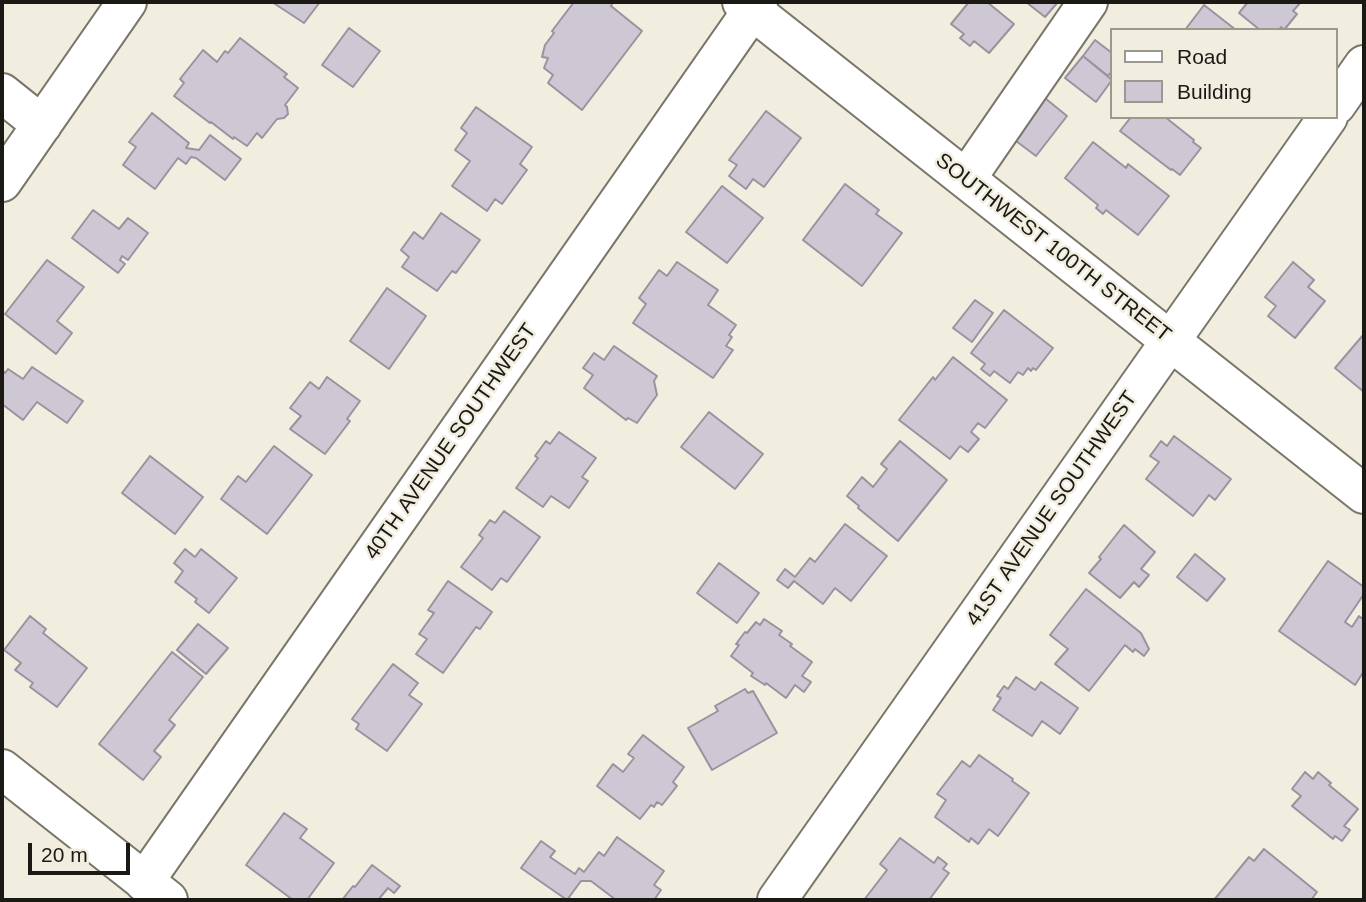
<!DOCTYPE html>
<style>
body{margin:0}
#map{position:relative;width:1366px;height:902px;overflow:hidden;background:#f1eddf;font-family:Helvetica,sans-serif}
canvas{display:block}
.frame{position:absolute;inset:0;border:4px solid #1a1914;pointer-events:none}
.legend{position:absolute;left:1110px;top:28px;width:228px;height:91px;box-sizing:border-box;background:#f1eddf;border:2px solid #9b988e;margin:0;padding:9px 12px;list-style:none;font-size:21px;color:#1a1914}
.legend li{display:flex;align-items:center;gap:14px;height:35px}
.legend b{width:35px;border:2px solid #9b988e}
.scale{position:absolute;left:28px;top:843px;width:102px;height:32px;box-sizing:border-box;border:4px solid #1a1914;border-top:0;padding-left:9px;font-size:21px;line-height:24px;white-space:nowrap;color:#1a1914;-webkit-text-stroke:5px #f1eddf;paint-order:stroke}
</style>
<div id="map">
<canvas width="1366" height="902"></canvas>
<div class="frame"></div>
<ul class="legend">
<li><b style="height:9px;background:#fff"></b>Road</li>
<li><b style="height:19px;background:#cec8d5"></b>Building</li>
</ul>
<div class="scale">20 m</div>
</div>
<script>
const context = document.querySelector('canvas').getContext('2d');
context.lineJoin = 'round';
function fill(path, color) { context.fillStyle = color; context.fill(path, 'evenodd'); }
const toPath = rows => new Path2D(rows.map(r => 'M' + r).join(''));
function strokePath(path, color, width, dash) { context.strokeStyle = color; context.lineWidth = width; context.lineCap = dash ? 'butt' : 'round'; context.setLineDash(dash || []); context.stroke(path); }
function write(font, color, halo, rows, align = 'center') {
  context.font = font + ' Helvetica,sans-serif'; context.lineWidth = 5; context.setLineDash([]); context.textBaseline = 'middle'; context.strokeStyle = halo; context.fillStyle = color; for (const [text, x, y, turn = 0] of rows) {
    context.save(); context.translate(x, y); context.rotate((+turn || 0) * Math.PI / 180); context.textAlign = isNaN(turn) ? turn : align; if (halo) context.strokeText(text, 0, 0); context.fillText(text, 0, 0); context.restore();
  }
}
const building = toPath([
 [272,2,320,2,304,23,272,2],
 [574,2,613,2,611,6,642,31,582,110,548,83,553,75,544,68,548,58,542,57,545,45,554,33,552,31,574,2],
 [969,2,987,2,1014,24,989,53,974,41,970,46,960,38,964,34,951,24,969,2],
 [1026,2,1058,2,1045,17,1026,2],
 [1248,2,1301,2,1293,11,1297,14,1284,30,1281,27,1279,30,1260,30,1239,13,1248,2],
 [1204,5,1236,30,1185,30,1204,5],
 [349,28,380,51,353,87,322,65,349,28],
 [240,38,287,74,284,77,298,88,285,105,287,107,288,114,284,118,277,119,262,138,257,133,247,146,234,137,233,139,211,122,210,123,174,96,184,83,180,79,203,50,217,62,225,51,228,53,240,38],
 [1095,40,1112,53,1112,71,1108,76,1083,56,1095,40],
 [1083,56,1112,80,1096,102,1065,78,1083,56],
 [1040,94,1067,116,1036,156,1008,135,1040,94],
 [476,107,532,147,520,164,527,170,502,204,495,199,487,211,452,186,470,161,455,150,467,133,461,128,476,107],
 [766,111,801,138,764,187,753,179,746,189,729,176,737,165,729,160,766,111],
 [152,113,189,143,186,148,199,150,210,135,241,159,225,180,196,158,191,157,186,164,178,158,155,189,123,165,136,147,129,142,152,113],
 [1131,117,1165,117,1194,140,1193,142,1201,148,1180,175,1172,169,1171,170,1120,131,1131,117],
 [1093,142,1126,168,1128,164,1169,196,1138,235,1106,210,1103,214,1096,208,1098,205,1065,178,1093,142],
 [845,184,879,210,876,214,902,233,862,286,803,240,845,184],
 [722,186,763,218,727,263,686,232,722,186],
 [93,210,119,229,128,218,148,233,128,260,122,256,120,260,125,264,118,273,72,238,93,210],
 [441,213,480,240,456,273,452,271,437,291,402,267,409,257,401,250,414,232,423,239,441,213],
 [47,260,84,287,57,321,72,333,56,354,5,314,47,260],
 [677,262,718,290,708,305,736,325,729,335,732,337,726,346,733,350,713,378,633,323,646,304,639,298,659,270,667,276,677,262],
 [1293,262,1314,280,1308,287,1325,301,1295,338,1268,316,1276,306,1265,297,1293,262],
 [387,288,426,316,389,369,350,341,387,288],
 [975,300,993,313,972,342,953,328,975,300],
 [1004,310,1053,348,1036,370,1033,368,1031,371,1028,368,1023,375,1018,372,1010,383,994,371,990,376,981,369,985,364,971,353,1004,310],
 [1364,334,1364,392,1335,368,1364,334],
 [614,346,657,376,654,381,657,395,637,423,628,418,626,420,584,388,593,375,583,368,594,353,604,360,614,346],
 [953,357,1007,400,985,428,978,423,971,432,979,439,968,452,960,446,950,459,899,420,933,377,935,380,953,357],
 [32,367,83,401,67,423,37,402,23,420,2,404,2,370,5,373,8,369,23,379,32,367],
 [327,377,360,401,347,419,350,421,325,454,290,429,301,416,290,408,310,382,319,389,327,377],
 [709,412,763,454,735,489,681,447,709,412],
 [559,432,596,458,582,477,588,481,569,508,551,496,543,507,516,488,538,458,535,456,546,441,550,444,559,432],
 [1174,436,1231,479,1215,500,1209,495,1193,516,1146,479,1159,462,1150,456,1161,441,1167,446,1174,436],
 [900,441,947,480,898,541,858,508,859,506,847,496,862,477,873,487,887,469,881,464,900,441],
 [274,446,312,475,267,534,221,499,238,476,246,482,274,446],
 [150,456,203,497,175,534,122,493,150,456],
 [504,511,540,537,507,582,501,578,492,590,461,567,483,538,479,535,490,520,495,523,504,511],
 [845,524,887,556,851,601,835,588,823,604,794,581,788,588,777,580,785,569,795,577,810,558,815,562,845,524],
 [1124,525,1155,552,1141,569,1149,575,1139,587,1134,582,1120,598,1089,573,1101,559,1099,557,1124,525],
 [185,549,195,557,201,549,237,578,209,613,195,602,197,599,175,582,183,571,174,563,185,549],
 [1195,554,1225,579,1207,601,1177,577,1195,554],
 [1328,561,1364,587,1364,594,1345,622,1352,627,1359,616,1364,620,1364,671,1355,685,1279,631,1328,561],
 [719,563,759,593,737,623,697,593,719,563],
 [448,581,492,612,480,629,476,627,443,673,416,654,427,639,419,634,434,613,428,610,448,581],
 [1086,589,1141,633,1149,649,1144,656,1135,649,1133,652,1125,645,1089,691,1055,664,1068,649,1050,635,1086,589],
 [30,616,46,629,43,633,87,668,57,707,30,687,33,683,15,670,21,663,4,650,30,616],
 [764,619,782,631,779,635,792,644,790,646,812,662,802,676,811,682,804,692,795,685,786,698,766,683,765,685,751,676,753,673,731,656,739,645,736,644,745,632,747,633,756,622,760,625,764,619],
 [198,624,228,648,206,674,177,650,198,624],
 [172,652,203,677,169,720,175,725,154,751,161,757,143,780,99,744,172,652],
 [393,664,418,683,409,695,422,704,387,751,356,729,359,724,352,719,393,664],
 [1016,677,1035,690,1041,682,1078,708,1060,734,1042,721,1032,736,993,710,1001,698,997,696,1004,686,1008,689,1016,677],
 [745,689,748,693,753,691,777,733,712,770,688,728,718,711,715,706,745,689],
 [643,735,684,767,673,782,677,786,662,805,657,802,654,807,651,805,640,819,597,786,613,764,623,772,634,758,628,754,643,735],
 [979,755,1013,779,1012,781,1029,793,998,836,989,829,978,844,971,838,969,842,935,817,946,800,937,794,962,761,970,767,979,755],
 [1305,772,1313,779,1318,772,1331,783,1329,785,1358,809,1344,826,1350,830,1342,841,1335,836,1333,839,1292,806,1301,796,1292,789,1305,772],
 [284,813,307,829,300,838,334,863,307,900,293,900,246,865,284,813],
 [617,837,664,871,654,885,661,890,654,900,616,900,591,881,581,881,567,900,521,868,541,841,555,851,550,857,575,874,579,868,584,872,599,852,604,856,617,837],
 [900,838,934,863,938,857,947,864,943,869,949,873,929,900,864,900,887,870,880,864,900,838],
 [1264,849,1317,892,1311,900,1214,900,1249,857,1254,861,1264,849],
 [372,865,400,886,394,893,388,888,378,900,342,900,353,886,355,887,372,865]
]);
fill(building, '#cec8d5');
strokePath(building, '#99939f', 2);
const minor = toPath([
 [742,2,1364,494],
 [2,93,42,125],
 [1336,105,1364,65],
 [966,179,1088,2],
 [2,182,127,2],
 [2,769,168,900],
 [144,882,758,2],
 [777,900,1328,117]
]);
strokePath(minor, '#797669', 42);
strokePath(minor, '#fff', 38);
write('21px', '#1a1914', '#f1eddf', [
 ["SOUTHWEST 100TH STREET",1053,248,38],
 ["40TH AVENUE SOUTHWEST",451,442,-55],
 ["41ST AVENUE SOUTHWEST",1052,509,-55]
]);
</script>
